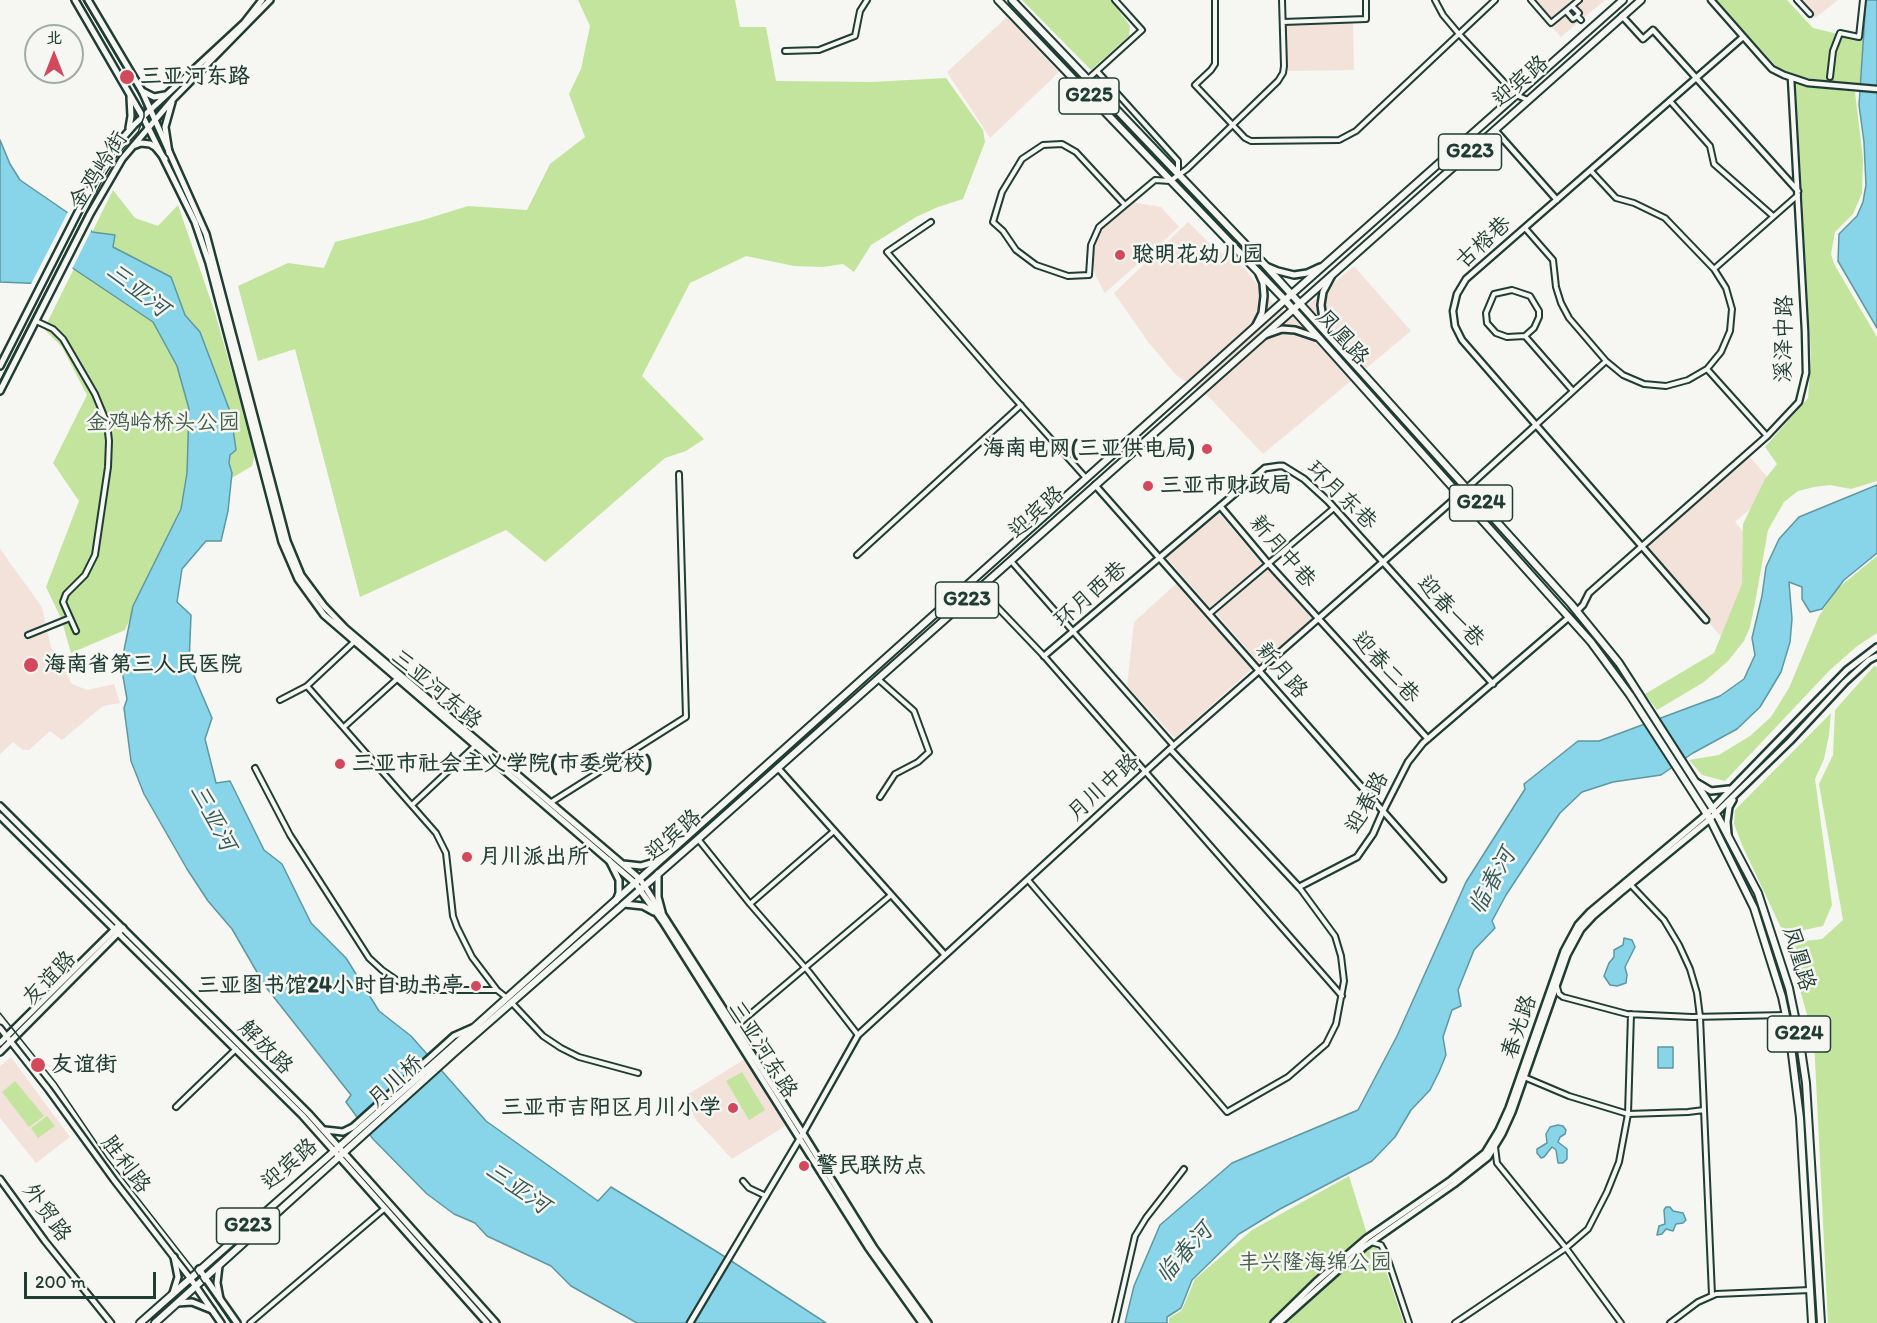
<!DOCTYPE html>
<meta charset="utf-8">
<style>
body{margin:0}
#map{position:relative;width:1877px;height:1323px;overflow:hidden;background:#f6f6f2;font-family:Itim,"LXGW WenKai TC",sans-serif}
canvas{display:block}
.north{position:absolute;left:24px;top:24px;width:60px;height:60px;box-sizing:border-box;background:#f6f6f2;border:2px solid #a0aca6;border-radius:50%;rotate:0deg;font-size:16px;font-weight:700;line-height:24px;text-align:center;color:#1f3d34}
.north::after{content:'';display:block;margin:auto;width:21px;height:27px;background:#d1495b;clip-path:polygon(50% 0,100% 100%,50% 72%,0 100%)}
.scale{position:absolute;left:24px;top:1272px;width:132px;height:27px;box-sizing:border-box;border:3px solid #1f3d34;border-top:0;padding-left:8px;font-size:18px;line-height:21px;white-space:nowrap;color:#1f3d34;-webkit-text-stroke:4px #f6f6f2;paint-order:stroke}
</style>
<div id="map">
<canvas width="1877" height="1323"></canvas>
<div class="north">北</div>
<div class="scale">200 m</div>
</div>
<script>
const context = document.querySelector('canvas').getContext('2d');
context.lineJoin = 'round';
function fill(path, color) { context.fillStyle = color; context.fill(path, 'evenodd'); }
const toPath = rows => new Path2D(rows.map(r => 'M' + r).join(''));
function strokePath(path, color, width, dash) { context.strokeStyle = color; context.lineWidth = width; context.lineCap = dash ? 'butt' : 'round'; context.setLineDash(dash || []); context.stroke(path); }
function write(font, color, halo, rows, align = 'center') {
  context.font = font + ' Itim,"LXGW WenKai TC",sans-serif'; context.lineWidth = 5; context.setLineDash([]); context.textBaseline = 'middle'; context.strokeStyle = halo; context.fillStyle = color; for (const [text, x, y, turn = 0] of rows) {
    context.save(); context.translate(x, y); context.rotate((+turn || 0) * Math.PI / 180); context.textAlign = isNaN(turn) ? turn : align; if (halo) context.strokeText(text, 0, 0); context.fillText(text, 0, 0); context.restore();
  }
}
fill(toPath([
 [1527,0,1605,0,1561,37],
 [1799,0,1838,0,1815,18],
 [1007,17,1059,72,990,138,947,72],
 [1353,23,1354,70,1287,71,1286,25],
 [1131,202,1161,207,1179,227,1105,293,1095,275,1093,264,1094,247,1100,228],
 [1188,222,1215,249,1244,268,1271,301,1291,319,1354,266,1411,331,1263,454,1210,398,1176,375,1149,343,1114,293],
 [1749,456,1776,487,1735,522,1753,543,1749,595,1724,640,1643,546],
 [1218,512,1262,564,1210,608,1166,557],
 [0,549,42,607,51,647,72,684,87,690,114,684,120,703,103,706,62,740,50,731,29,750,23,750,13,742,0,754],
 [1268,568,1312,619,1260,664,1215,612],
 [1177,583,1254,667,1175,738,1127,686,1134,622],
 [11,1057,70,1137,36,1163,0,1118,0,1066],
 [745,1059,787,1125,732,1159,696,1120,685,1096]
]), '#f3e2da');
fill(toPath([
 [578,0,735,0,740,27,766,27,776,81,871,82,946,78,983,130,985,142,963,199,938,207,916,217,871,245,854,272,843,264,823,267,794,266,746,256,690,283,642,376,704,439,686,451,665,458,545,562,506,530,360,597,295,349,258,361,238,286,288,263,324,268,335,242,423,220,468,206,527,210,550,164,585,137,569,94,581,69,590,26],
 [1022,0,1111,0,1130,26,1129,36,1091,70],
 [1715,0,1787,0,1813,28,1863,40,1860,84,1804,78,1777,67],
 [1796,84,1855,92,1863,159,1862,193,1853,214,1835,232,1831,254,1834,264,1877,337,1877,481,1851,489,1830,485,1814,487,1798,491,1784,502,1768,530,1755,603,1750,627,1744,641,1728,661,1704,682,1657,710,1645,694,1714,653,1742,584,1743,524,1765,479,1777,464,1765,447,1808,398,1811,358],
 [113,190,135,218,158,226,178,205,215,313,255,453,252,466,180,509,125,630,71,653,61,618,46,587,79,501,53,463,87,395,62,347,44,329],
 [1877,556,1877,633,1856,647,1829,671,1725,781,1702,775,1689,760,1719,755,1750,736,1771,717,1789,688,1819,616,1837,589],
 [1874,666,1877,667,1877,1323,1828,1323,1814,1040,1787,943,1822,939,1843,920,1819,784,1833,755,1835,710],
 [1831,713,1829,735,1824,759,1815,779,1832,905,1823,926,1784,934,1742,845,1734,824,1735,810],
 [742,1072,765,1110,749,1120,726,1081],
 [15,1081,44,1116,29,1127,2,1092],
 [47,1116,55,1126,38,1138,31,1128],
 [1349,1176,1367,1234,1379,1251,1404,1323,1169,1323,1169,1318,1182,1310,1195,1279,1252,1230]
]), '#c3e49d');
const water = toPath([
 [1866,0,1877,0,1877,328,1838,261,1839,234,1857,216,1863,202,1866,185,1864,142,1859,105,1866,0],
 [0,140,10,164,20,180,90,228,92,232,115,235,113,247,171,277,185,315,200,332,231,414,236,450,230,455,229,463,232,473,228,511,221,541,206,541,182,569,177,602,191,615,189,664,212,718,205,739,216,783,230,781,264,850,282,864,311,923,346,958,379,1011,411,1036,486,1121,598,1201,611,1187,719,1253,826,1323,637,1323,571,1286,551,1266,487,1236,475,1223,454,1214,427,1194,373,1139,346,1102,351,1095,265,986,232,929,208,901,187,869,144,794,131,761,124,708,127,699,121,665,133,606,181,509,187,473,189,409,177,366,153,322,71,267,48,284,0,282,0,140],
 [1877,485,1877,553,1844,580,1822,609,1810,612,1802,599,1802,587,1789,582,1792,619,1790,642,1781,672,1760,707,1737,729,1693,753,1661,775,1613,782,1582,792,1560,813,1506,895,1492,921,1495,928,1474,950,1458,990,1461,1006,1452,1010,1443,1037,1446,1055,1439,1072,1430,1090,1411,1110,1395,1137,1372,1161,1280,1209,1239,1234,1192,1280,1181,1308,1167,1317,1167,1323,1125,1323,1134,1286,1160,1225,1232,1163,1358,1110,1397,1036,1466,882,1525,789,1524,784,1578,741,1599,741,1720,696,1744,679,1755,655,1752,638,1762,596,1766,567,1779,539,1799,517,1877,485],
 [1624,938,1632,940,1635,947,1625,967,1627,975,1626,983,1617,986,1610,985,1604,976,1609,963,1614,957,1614,950,1623,945,1624,938],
 [1658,1047,1673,1047,1673,1068,1658,1068,1658,1047],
 [1558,1125,1563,1126,1566,1130,1565,1134,1560,1137,1558,1142,1567,1149,1567,1159,1563,1163,1558,1163,1556,1150,1552,1147,1544,1157,1541,1158,1537,1153,1537,1149,1547,1143,1546,1134,1550,1127,1558,1125],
 [1666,1207,1670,1207,1673,1211,1683,1213,1686,1220,1683,1223,1676,1224,1673,1231,1666,1229,1662,1234,1657,1235,1659,1226,1665,1224,1664,1210,1666,1207]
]);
fill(water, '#88d4e8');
strokePath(water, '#5e98a0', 1.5);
fill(toPath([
 [69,210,93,227,71,271,49,287,30,286]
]), '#f6f6f2');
const minor = toPath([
 [1215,0,1215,64,1211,70,1195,85,1245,138,1251,141,1339,140,1356,131,1495,0],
 [1435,0,1443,15,1459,34,1516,95,1528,100],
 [1531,0,1551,23,1579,0],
 [1797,0,1810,14],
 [1572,6,1579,13,1577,16,1581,20],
 [1566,11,1573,19,1577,16],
 [1283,22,1366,19,1366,0],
 [785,51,819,50,855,36,860,11,867,0],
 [1097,71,1178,161,1178,173],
 [1830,77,1833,51,1840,33,1859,37,1863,0],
 [1088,79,1142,30,1115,0],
 [1670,101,1710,146,1714,164,1773,216],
 [1125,205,1076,152,1062,144,1043,145,1022,159,1002,192,993,222,1003,231,1016,250,1036,265,1068,276,1089,275,1091,245,1099,227,1155,180,1170,181,1187,169,1278,81,1283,73,1284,66,1282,0],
 [931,222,887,252,999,381,1086,478],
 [1525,228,1553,260,1556,287,1561,303,1569,318,1606,361,1623,375,1644,384,1666,386,1688,380,1707,369,1721,352,1730,331,1732,309,1726,288,1714,269,1665,218,1634,203,1616,198,1591,171],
 [1714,269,1798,195],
 [36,321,53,329,63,339,95,394,107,423,109,441,108,467,95,555,85,575,66,594,63,602,76,631],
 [1525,336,1534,328,1539,317,1539,311,1530,296,1512,290,1494,294,1486,313,1487,323,1496,333,1507,337,1525,336,1573,391],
 [1707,369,1767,436],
 [1536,425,1606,361],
 [857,555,1021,405],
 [1011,561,1174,746],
 [980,589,1044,656,1342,996],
 [1209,614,1334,508],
 [28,635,70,618],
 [878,679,914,711,929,752,918,762,895,774,880,797],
 [307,686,436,833,446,853,453,916,457,927,472,957,497,990,507,998],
 [280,700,307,686,354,642],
 [344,727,397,679],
 [255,768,290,835,369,958,382,970,398,981,416,988,433,990,497,990],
 [550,803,686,717,679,474],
 [412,805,476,745],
 [698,839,750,904,834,831],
 [1028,880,1227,1112,1288,1077,1326,1044,1336,1024,1344,981,1341,956,1335,936,1299,887],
 [1630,884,1664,920,1679,945,1690,969,1697,993,1700,1017,1712,1295],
 [750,904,809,972,858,1035],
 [1557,987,1559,994,1563,997,1627,1014,1692,1017,1786,1015],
 [512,1003,543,1036,561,1048,579,1057,638,1073],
 [735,1027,891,895],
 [1524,1077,1569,1096,1628,1114,1688,1112,1704,1110],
 [176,1107,236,1049],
 [1495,1147,1497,1163,1566,1248,1621,1323],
 [743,1181,749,1188,766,1196],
 [1371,1242,1381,1245,1386,1254,1409,1323],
 [250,1323,384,1209],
 [1115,1323,1135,1236,1146,1218,1184,1169],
 [1455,1323,1566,1248,1588,1229,1607,1192,1619,1162,1628,1114,1631,1014],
 [1670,1323,1698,1302,1716,1294,1810,1290]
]);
const tertiary = toPath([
 [1711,0,1763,59,1772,69,1784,75,1808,83,1877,89],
 [1622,16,1643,39,1653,30,1798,191],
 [1495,130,1557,200],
 [1095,485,1443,879],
 [1467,488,1536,425],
 [1220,506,1267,562,1428,739],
 [1577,611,1583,605,1589,593,1767,436,1799,402,1806,373,1805,331,1791,78],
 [1706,620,1462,340,1455,326,1453,311,1457,294,1466,279,1743,37],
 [1044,656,1265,468,1279,466,1283,466,1304,479,1328,501,1493,684],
 [1170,749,1299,887,1357,857,1373,834,1383,811,1408,762,1423,743,1568,618],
 [778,768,945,955],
 [0,1028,48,1089,114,1180,190,1278],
 [0,1179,45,1241,111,1323],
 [690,1323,799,1140,858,1035,1170,749,1459,495]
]);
const secondary = toPath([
 [75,0,144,119,195,222,209,263,282,542,298,579,324,615,635,883,663,922,868,1247,922,1323],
 [88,0,142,91,206,234,287,541,301,575,324,606,345,628,640,879,802,1132,874,1248,928,1323],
 [1696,782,1711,791,1729,789],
 [1728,834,1727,822,1729,807,1733,800],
 [623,864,641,866,658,861],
 [624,904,643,906,654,912],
 [0,1043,119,925],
 [0,1052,123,928],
 [199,1269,237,1323],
 [190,1278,221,1323],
 [1274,1323,1316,1282,1367,1238,1451,1180,1485,1153,1499,1130,1509,1108,1564,951,1578,925,1590,912,1707,814,1847,670,1877,647],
 [1279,1323,1364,1247,1454,1184,1488,1157,1502,1134,1512,1112,1567,955,1581,929,1593,916,1621,892,1710,819,1790,741,1845,682,1869,660,1877,656]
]);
const primary = toPath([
 [142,91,154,97,165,95],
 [129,128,131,116,130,97],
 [133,146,141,143,150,144,155,147,165,159],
 [169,153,165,127,172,102],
 [1266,266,1278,271,1294,275,1307,273,1320,267],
 [1256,325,1262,313,1264,296,1263,283,1259,274],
 [1329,334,1323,319,1321,305,1323,292,1331,277],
 [1265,335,1282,329,1295,330,1316,337],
 [0,366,106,157,134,125,244,23,262,0],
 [0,391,90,214,122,159,173,99,270,0],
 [0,806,309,1114,496,1323],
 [0,816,302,1115,487,1323],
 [609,860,619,880,619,893,616,901],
 [658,873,658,897,662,912],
 [325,1130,343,1132,353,1127,454,1036,472,1028],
 [219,1266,217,1283,220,1299],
 [173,1293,178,1277,174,1257],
 [177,1303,192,1302,212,1310]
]);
const trunk = toPath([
 [998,0,1285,300,1591,642,1630,695,1710,819,1754,908,1782,997,1789,1030,1800,1118,1812,1323],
 [1012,0,1265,265,1571,604,1619,663,1718,817,1758,893,1789,988,1799,1036,1806,1083,1821,1323],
 [140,1323,451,1048,1285,300,1623,0],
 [155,1323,455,1052,698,839,1641,0]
]);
strokePath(minor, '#1f3d34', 8);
strokePath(tertiary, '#1f3d34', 9);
strokePath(secondary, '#1f3d34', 10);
strokePath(primary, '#1f3d34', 10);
strokePath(trunk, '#1f3d34', 10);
strokePath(minor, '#f6f6f2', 4);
strokePath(tertiary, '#f6f6f2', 4.5);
strokePath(secondary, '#f6f6f2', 5);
strokePath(primary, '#f6f6f2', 5);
strokePath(trunk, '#f6f6f2', 6);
strokePath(toPath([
 [0,381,105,175,119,153,138,132,144,117,144,106,141,98,83,0],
 [0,1013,56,1083,107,1158,196,1272,231,1323]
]), '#1f3d34', 1.5);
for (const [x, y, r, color] of [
 [127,77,8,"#d1495b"],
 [1120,255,6,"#d1495b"],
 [1207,449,6,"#d1495b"],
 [1148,486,6,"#d1495b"],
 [31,665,8,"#d1495b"],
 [340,764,6,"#d1495b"],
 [467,857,6,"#d1495b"],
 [476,986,6,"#d1495b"],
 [38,1065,8,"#d1495b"],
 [733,1108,6,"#d1495b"],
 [804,1166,6,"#d1495b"]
]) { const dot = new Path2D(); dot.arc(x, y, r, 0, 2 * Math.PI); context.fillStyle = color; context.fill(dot); strokePath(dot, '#f6f6f2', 2); }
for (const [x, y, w] of [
 [1089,96,60],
 [1470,152,63],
 [1481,503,63],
 [967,600,63],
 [1799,1034,63],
 [248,1226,63]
]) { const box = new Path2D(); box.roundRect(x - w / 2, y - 18, w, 36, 4.5); context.fillStyle = '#f6f6f2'; context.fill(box); strokePath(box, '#1f3d34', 1.5); }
write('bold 21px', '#1f3d34', null, [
 ["G225",1089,96],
 ["G223",1470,152],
 ["G224",1481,503],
 ["G223",967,600],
 ["G224",1799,1034],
 ["G223",248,1226]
]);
write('bold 22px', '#1f3d34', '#f6f6f2', [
 ["三亚河东路",140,77],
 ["聪明花幼儿园",1132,255],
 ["海南电网(三亚供电局)",1195,449,"right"],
 ["三亚市财政局",1160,486],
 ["海南省第三人民医院",44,665],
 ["三亚市社会主义学院(市委党校)",352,764],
 ["月川派出所",479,857],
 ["三亚图书馆24小时自助书亭",464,986,"right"],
 ["友谊街",51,1065],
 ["三亚市吉阳区月川小学",721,1108,"right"],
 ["警民联防点",816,1166]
], 'left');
write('22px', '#1f3d34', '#f6f6f2', [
 ["迎宾路",1521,82,-41],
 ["金鸡岭街",99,171,-57],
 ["古榕巷",1484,243,-42],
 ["凤凰路",1342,338,48],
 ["溪泽中路",1785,339,-89],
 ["环月东巷",1341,496,44],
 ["迎宾路",1037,513,-42],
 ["新月中巷",1282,552,49],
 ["环月西巷",1091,595,-41],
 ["迎春一巷",1450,612,48],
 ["迎春二巷",1385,668,48],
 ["新月路",1281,671,49],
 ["三亚河东路",436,690,40],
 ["月川中路",1104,788,-42],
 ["迎春路",1368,803,-62],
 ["迎宾路",674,836,-41],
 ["凤凰路",1798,959,74],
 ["友谊路",50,979,-46],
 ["春光路",1520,1027,-71],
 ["解放路",265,1048,45],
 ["三亚河东路",762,1050,58],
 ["月川桥",396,1082,-42],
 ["胜利路",125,1165,53],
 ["迎宾路",290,1165,-41],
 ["外贸路",46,1213,54]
]);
write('22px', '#405e49', '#f6f6f2', [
 ["金鸡岭桥头公园",163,423],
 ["丰兴隆海绵公园",1315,1263]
]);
write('italic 24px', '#345b58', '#f6f6f2', [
 ["三亚河",137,291,38],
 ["三亚河",212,818,62],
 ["临春河",1493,882,-61],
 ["三亚河",517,1189,35],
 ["临春河",1185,1254,-48]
]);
</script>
